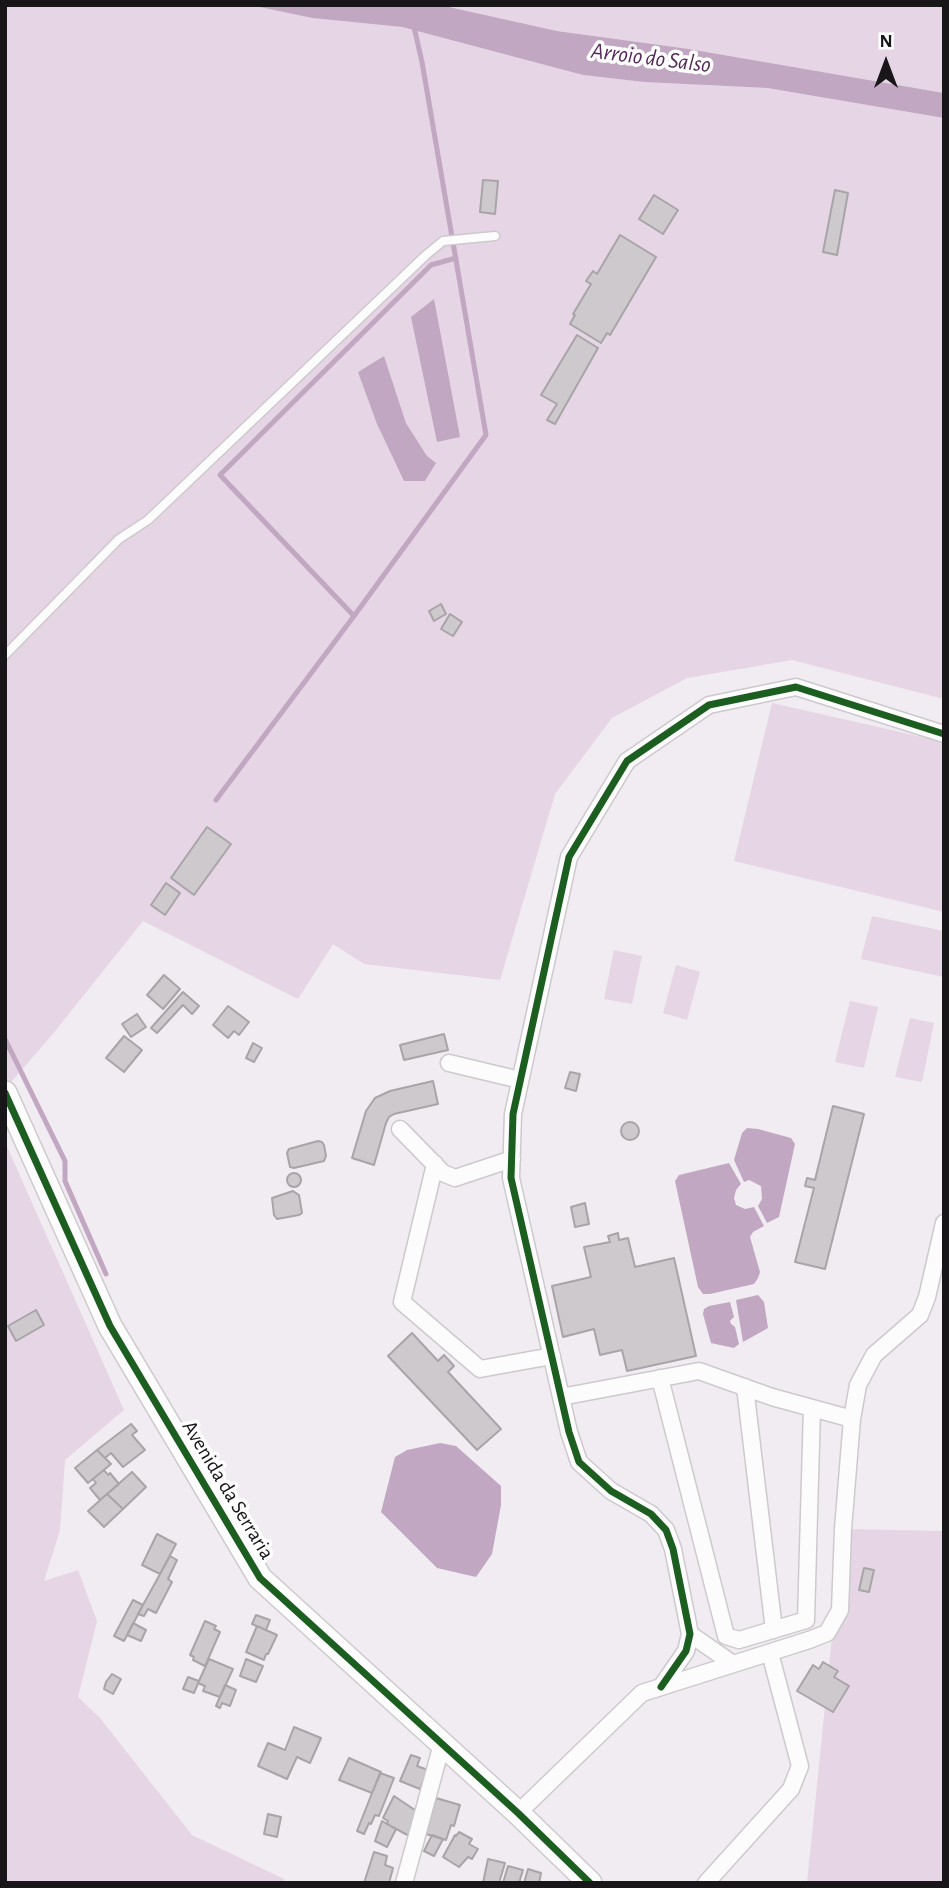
<!DOCTYPE html>
<style>
body{margin:0}
#map{position:relative;width:949px;height:1888px;overflow:hidden;background:#f1ecf1;font-family:"Alegreya Sans",sans-serif}
canvas{display:block}
.frame{position:absolute;inset:0;border:7px solid #181618;pointer-events:none}
.north{position:absolute;left:851px;top:28px;width:70px;height:70px;-webkit-text-stroke:5px #fff;paint-order:stroke;rotate:0deg;font-size:19px;font-weight:700;line-height:28px;text-align:center;color:#181618}
.north::after{content:'';display:block;margin:auto;width:24px;height:32px;background:#181618;clip-path:polygon(50% 0,100% 100%,50% 72%,0 100%)}
</style>
<div id="map">
<canvas width="949" height="1888"></canvas>
<div class="frame"></div>
<div class="north">N</div>
</div>
<script>
const context = document.querySelector('canvas').getContext('2d');
context.lineJoin = 'round';
function fill(path, color) { context.fillStyle = color; context.fill(path, 'evenodd'); }
const toPath = rows => new Path2D(rows.map(r => 'M' + r).join(''));
function strokePath(path, color, width, dash) { context.strokeStyle = color; context.lineWidth = width; context.lineCap = dash ? 'butt' : 'round'; context.setLineDash(dash || []); context.stroke(path); }
function write(font, color, halo, rows, align = 'center') {
  context.font = font + ' "Alegreya Sans",sans-serif'; context.lineWidth = 7; context.setLineDash([]); context.textBaseline = 'middle'; context.strokeStyle = halo; context.fillStyle = color; for (const [text, x, y, turn = 0] of rows) {
    context.save(); context.translate(x, y); context.rotate((+turn || 0) * Math.PI / 180); context.textAlign = isNaN(turn) ? turn : align; if (halo) context.strokeText(text, 0, 0); context.fillText(text, 0, 0); context.restore();
  }
}
fill(toPath([
 [5,5,250,5,312,18,402,27,583,75,644,82,767,88,944,118,944,699,792,660,687,678,612,718,555,794,500,980,364,964,333,944,298,999,143,921,52,1035,5,1089],
 [384,356,406,423,427,456,358,372],
 [440,5,944,5,944,93,689,49,557,31],
 [772,703,944,742,944,912,734,861],
 [872,916,944,931,944,977,861,959],
 [614,950,642,956,632,1004,604,999],
 [676,965,700,972,687,1020,663,1013],
 [850,1001,878,1007,864,1068,835,1062],
 [910,1018,934,1023,922,1082,895,1077],
 [5,1142,124,1410,65,1460,60,1530,44,1581,78,1570,97,1621,78,1697,100,1718,192,1835,284,1879,282,1883,5,1883],
 [843,1529,944,1531,944,1883,807,1883]
]), '#e5d5e5');
fill(toPath([
 [250,5,440,5,557,31,689,49,944,93,944,118,767,88,644,82,583,75,402,27,312,18],
 [434,299,460,437,437,442,411,317],
 [384,356,406,423,427,456,436,463,425,481,404,481,377,424,358,372],
 [747,1128,758,1129,791,1138,795,1144,779,1217,767,1223,758,1206,762,1199,761,1186,749,1180,744,1182,734,1160,742,1133],
 [729,1163,741,1184,736,1190,734,1198,736,1205,745,1209,754,1207,764,1226,753,1232,750,1237,760,1272,758,1278,754,1284,710,1294,703,1294,698,1287,675,1181,679,1175],
 [758,1295,764,1302,768,1328,743,1342,736,1300],
 [730,1302,734,1317,730,1321,731,1324,735,1327,739,1344,734,1348,711,1343,703,1314,704,1309,709,1306],
 [440,1443,456,1446,501,1486,501,1505,492,1554,476,1577,437,1568,381,1512,395,1457,407,1450]
]), '#c1a7c1');
strokePath(toPath([
 [354,616,220,475,431,265,456,258],
 [216,800,354,616,486,435,422,62,414,27],
 [5,1039,65,1161,65,1181,106,1274]
]), '#c1a7c1', 5);
const building = toPath([
 [483,180,498,181,495,214,480,212,483,180],
 [835,190,848,193,837,255,823,252,835,190],
 [654,195,678,210,663,234,639,219,654,195],
 [620,235,656,257,610,335,607,333,601,343,570,324,575,315,573,314,591,284,586,281,593,271,597,274,620,235],
 [577,335,598,348,555,424,547,420,557,404,541,395,577,335],
 [441,604,446,614,434,621,429,611,441,604],
 [450,614,462,622,453,636,441,629,450,614],
 [207,827,231,844,194,895,171,878,207,827],
 [166,883,180,893,165,915,151,905,166,883],
 [164,975,180,989,163,1009,147,995,164,975],
 [183,992,199,1006,192,1014,183,1005,157,1033,151,1028,183,992],
 [228,1006,249,1022,239,1035,234,1031,228,1038,213,1025,228,1006],
 [137,1014,146,1027,131,1037,122,1024,137,1014],
 [444,1034,448,1050,404,1060,400,1045,444,1034],
 [124,1036,142,1050,124,1072,106,1058,124,1036],
 [253,1043,262,1048,254,1062,246,1058,253,1043],
 [570,1072,580,1074,576,1091,565,1088,570,1072],
 [433,1081,438,1104,394,1114,389,1117,386,1123,374,1165,352,1158,366,1111,375,1098,390,1091,433,1081],
 [833,1106,864,1114,825,1269,795,1262,814,1188,805,1186,807,1178,815,1180,833,1106],
 '621 1131a9 9 0 1 1 18 0a9 9 0 1 1-18 0Z',
 [318,1141,322,1142,324,1145,326,1156,324,1161,294,1168,290,1167,287,1153,289,1149,318,1141],
 '287 1180a7 7 0 1 1 14 0a7 7 0 1 1-14 0Z',
 [293,1191,299,1195,302,1213,299,1215,277,1219,274,1215,272,1198,293,1191],
 [585,1203,589,1224,575,1227,571,1207,585,1203],
 [618,1233,619,1240,628,1238,635,1267,674,1258,696,1356,627,1371,622,1350,600,1355,594,1329,563,1337,552,1286,591,1277,584,1247,610,1242,608,1236,618,1233],
 [36,1310,44,1325,16,1341,8,1326,36,1310],
 [412,1333,438,1361,444,1355,454,1366,448,1372,501,1429,477,1450,388,1356,412,1333],
 [131,1424,137,1431,132,1435,145,1450,123,1467,111,1453,105,1458,97,1450,131,1424],
 [97,1450,111,1464,88,1483,75,1468,97,1450],
 [104,1470,108,1475,110,1473,119,1484,100,1500,90,1488,96,1483,93,1479,104,1470],
 [132,1472,146,1487,123,1509,107,1494,132,1472],
 [107,1494,123,1509,104,1527,88,1511,107,1494],
 [157,1534,176,1544,160,1574,142,1565,157,1534],
 [170,1556,177,1560,168,1579,172,1582,156,1613,148,1609,144,1616,138,1614,170,1556],
 [864,1568,874,1570,869,1592,859,1590,864,1568],
 [133,1600,143,1605,124,1641,114,1636,133,1600],
 [256,1615,270,1620,266,1630,252,1624,256,1615],
 [205,1621,216,1626,214,1629,220,1632,205,1666,193,1660,194,1657,190,1655,205,1621],
 [133,1623,146,1630,141,1641,127,1635,133,1623],
 [257,1626,277,1635,268,1654,266,1654,264,1660,246,1652,257,1626],
 [209,1659,233,1669,220,1697,203,1691,205,1686,198,1683,209,1659],
 [246,1659,263,1666,256,1682,240,1676,246,1659],
 [823,1662,838,1671,834,1677,849,1686,833,1712,797,1691,813,1665,819,1669,823,1662],
 [112,1674,121,1679,113,1694,104,1689,106,1682,112,1674],
 [188,1677,199,1681,194,1693,183,1689,188,1677],
 [225,1685,236,1690,230,1706,222,1703,220,1708,216,1706,225,1685],
 [294,1727,321,1738,310,1763,297,1757,287,1779,258,1766,268,1743,285,1750,294,1727],
 [411,1755,420,1758,417,1766,428,1770,420,1789,400,1781,411,1755],
 [349,1758,381,1772,372,1793,339,1780,349,1758],
 [380,1773,394,1778,379,1816,375,1815,371,1824,369,1823,364,1834,357,1831,380,1773],
 [394,1796,421,1814,413,1838,387,1824,388,1821,383,1818,394,1796],
 [436,1798,460,1805,454,1826,451,1825,446,1840,426,1834,436,1798],
 [268,1814,281,1817,277,1837,264,1834,268,1814],
 [382,1821,396,1829,387,1847,375,1841,382,1821],
 [459,1832,472,1839,469,1844,478,1849,472,1859,468,1857,459,1867,443,1857,455,1835,456,1836,459,1832],
 [432,1835,443,1839,434,1856,424,1851,432,1835],
 [374,1852,387,1856,385,1865,393,1868,389,1883,364,1883,374,1852],
 [488,1859,505,1863,499,1883,483,1883,488,1859],
 [508,1866,523,1870,519,1883,503,1883,508,1866],
 [528,1869,541,1873,539,1883,524,1883,528,1869]
]);
fill(building, '#cdc9cd');
strokePath(building, '#a8a4a8', 2);
const service = toPath([
 [5,655,119,539,148,520,426,255,443,241,495,236]
]);
const minor = toPath([
 [449,1063,520,1080],
 [400,1129,443,1173,455,1178,512,1159],
 [435,1164,402,1302,480,1369,552,1356],
 [660,1378,726,1636,739,1640,806,1620,812,1408],
 [745,1387,774,1630],
 [561,1397,699,1371,772,1397,852,1419],
 [690,1634,733,1664],
 [661,1687,686,1651,690,1634,673,1549,666,1530,651,1514,611,1491,579,1462,569,1432,511,1178,513,1114,569,857,627,761,709,705,796,687,944,734],
 [518,1813,642,1693,809,1640,827,1633,840,1610,843,1529,852,1419,858,1385,874,1355,920,1315,927,1297,944,1223],
 [404,1883,442,1744],
 [706,1883,791,1789,800,1766,770,1653]
]);
const secondary = toPath([
 [5,1093,110,1326,260,1578,518,1813,590,1883]
]);
strokePath(service, '#cdc9cd', 11);
strokePath(minor, '#cdc9cd', 19);
strokePath(secondary, '#cdc9cd', 26);
strokePath(service, '#fdfcfd', 8);
strokePath(minor, '#fdfcfd', 16);
strokePath(secondary, '#fdfcfd', 23);
strokePath(toPath([
 [5,1093,110,1326,260,1578,518,1813,590,1883],
 [661,1687,686,1651,690,1634,673,1549,666,1530,651,1514,611,1491,579,1462,569,1432,511,1178,513,1114,569,857,627,761,709,705,796,687,944,734]
]), '#1b5e20', 7);
write('21px', '#181618', '#fff', [
 ["Avenida da Serraria",228,1490,59]
]);
write('italic 23px', '#542857', '#fff', [
 ["Arroio do Salso",651,58,7]
]);
</script>
